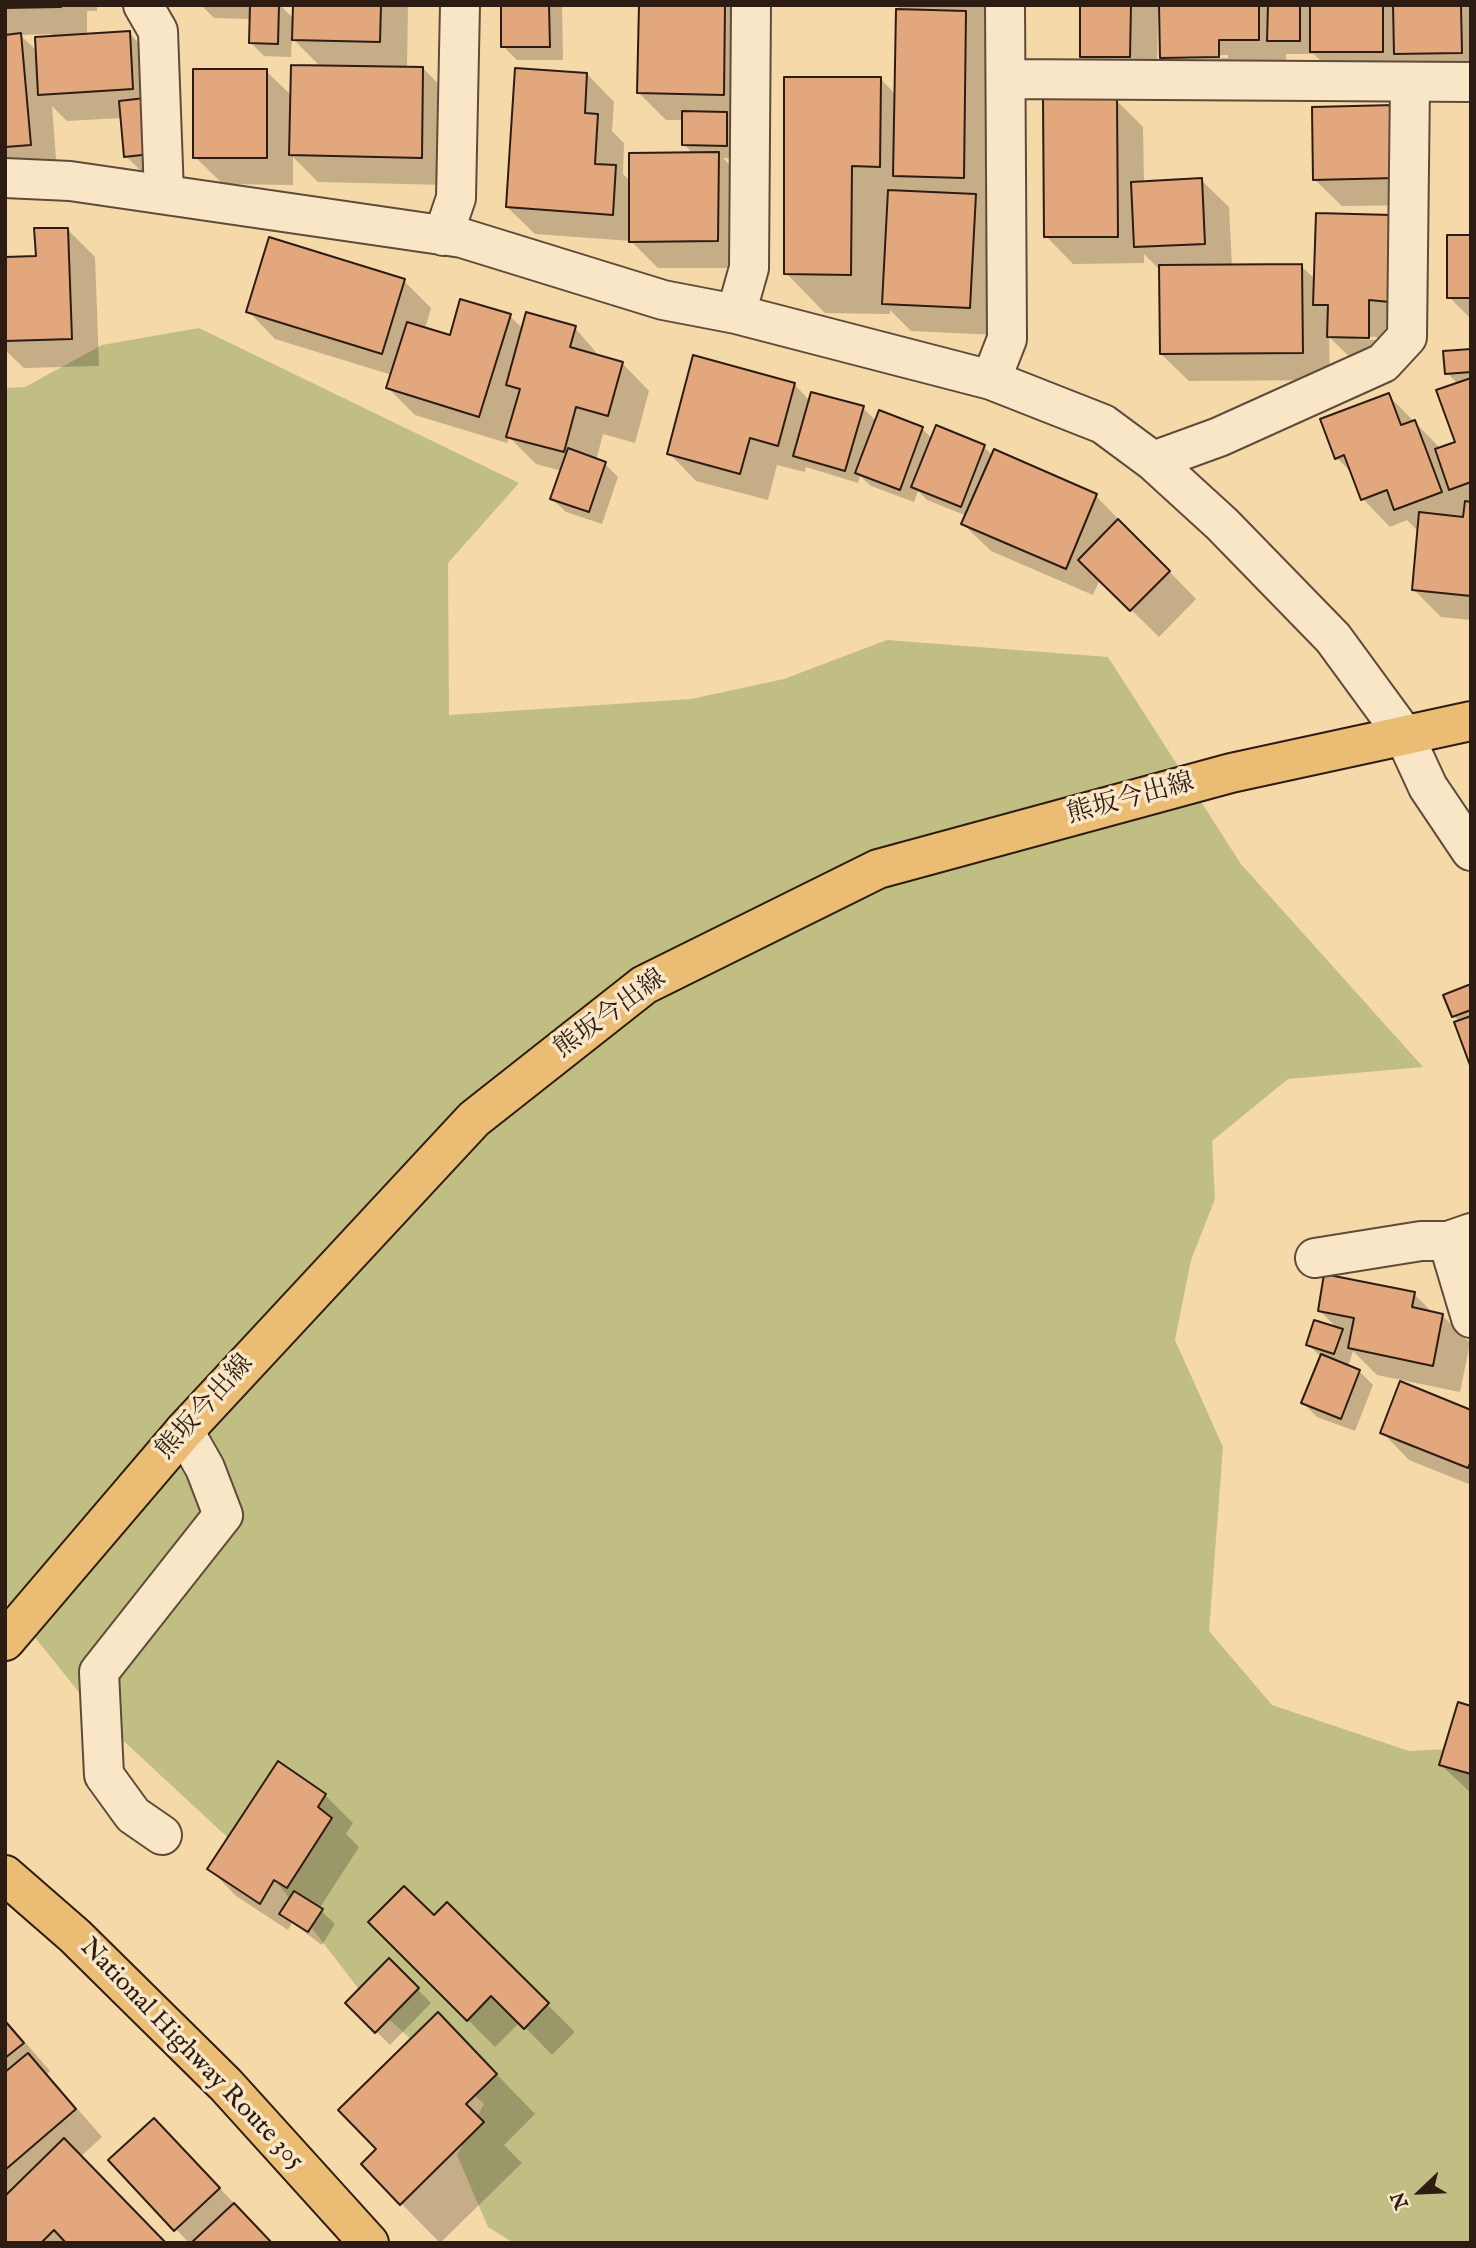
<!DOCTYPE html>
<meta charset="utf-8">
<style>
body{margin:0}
#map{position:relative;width:1476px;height:2248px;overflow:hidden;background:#f5d9a9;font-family:"IM FELL English",serif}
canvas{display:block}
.frame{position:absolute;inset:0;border:7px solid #2d1c14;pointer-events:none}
.north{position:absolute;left:1385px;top:2157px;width:70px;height:70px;-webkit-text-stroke:5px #f8e6c7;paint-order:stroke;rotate:247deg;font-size:19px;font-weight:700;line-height:28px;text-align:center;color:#2d1c14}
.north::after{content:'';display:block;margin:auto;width:24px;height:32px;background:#2d1c14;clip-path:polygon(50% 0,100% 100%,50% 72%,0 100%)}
</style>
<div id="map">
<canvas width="1476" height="2248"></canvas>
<div class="frame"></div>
<div class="north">N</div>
</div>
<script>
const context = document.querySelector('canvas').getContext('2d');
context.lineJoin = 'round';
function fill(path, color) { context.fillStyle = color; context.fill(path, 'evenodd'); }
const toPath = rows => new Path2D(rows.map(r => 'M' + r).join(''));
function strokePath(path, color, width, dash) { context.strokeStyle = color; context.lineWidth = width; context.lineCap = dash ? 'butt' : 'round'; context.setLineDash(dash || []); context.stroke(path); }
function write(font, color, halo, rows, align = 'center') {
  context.font = font + ' "IM FELL English","Noto Serif JP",serif'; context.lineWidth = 7; context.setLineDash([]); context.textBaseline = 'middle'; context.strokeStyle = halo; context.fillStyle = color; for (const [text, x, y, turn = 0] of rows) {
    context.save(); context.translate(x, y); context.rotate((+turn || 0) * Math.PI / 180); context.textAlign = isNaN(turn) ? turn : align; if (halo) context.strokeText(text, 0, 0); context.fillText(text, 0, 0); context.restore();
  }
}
fill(toPath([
 [199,328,519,483,448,563,449,715,691,699,784,679,887,640,1108,657,1241,864,1423,1067,1288,1079,1212,1141,1215,1199,1191,1260,1175,1340,1223,1447,1209,1631,1272,1705,1409,1751,1471,1748,1471,2243,514,2243,488,2227,457,2155,484,2104,367,2000,279,1885,102,1721,5,1600,5,388,25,387,102,345]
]), '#c1be84');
fill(toPath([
 [5,5,97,5,97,11,87,11,87,36,129,33,156,61,164,167,140,170,126,156,122,118,67,121,52,106,57,172,5,174],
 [52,34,38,52,20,35],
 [201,5,408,5,407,68,423,68,450,96,449,185,318,182,293,157,293,185,223,184,195,157,266,71,292,96,321,67,292,38,291,57,264,56,251,43,251,19,214,18],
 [281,6,295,6,294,19],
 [503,5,562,5,563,60,517,60,503,46],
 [640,5,731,5,751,25,740,159,723,158,745,181,745,268,658,268,631,241,535,234,507,207,587,74,614,102,612,131,624,143,623,174,631,182,693,154,684,144,684,120,666,120,639,93],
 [896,5,1004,5,1004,30,983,31,993,40,991,204,984,204,1003,223,997,335,911,331,890,310,890,314,825,313,786,273,881,79,896,95,902,11],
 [1082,5,1471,5,1471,80,1339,79,1314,54,1286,54,1286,67,1189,85,1162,57,1161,13,1158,9,1157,84,1109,84,1081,56],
 [1228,55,1228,58,1186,59,1186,56],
 [1116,100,1143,127,1144,183,1201,180,1229,207,1232,266,1301,266,1316,280,1317,215,1417,328,1356,363,1329,337,1330,380,1189,381,1161,354,1160,270,1144,254,1144,263,1073,264,1046,236],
 [1355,336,1377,337,1377,340,1355,339],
 [1395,107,1423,205,1342,206,1314,179],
 [67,229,95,257,99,366,24,368,5,350,5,259,38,258],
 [1471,236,1471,319,1449,297],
 [404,281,431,308,425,329,451,337,510,316,523,329,575,328,601,358,622,363,649,391,635,443,603,434,596,461,605,464,618,477,602,524,566,512,552,499,562,471,536,464,509,437,507,443,415,415,388,388,392,375,275,339,248,311],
 [1471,351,1471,620,1441,617,1414,590,1419,532,1407,520,1390,527,1363,499,1353,474,1337,458,1388,395,1441,449,1457,443,1458,384,1447,373],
 [794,384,810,401,863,408,876,421,922,429,933,439,984,447,993,456,995,451,1096,496,1196,599,1159,637,1100,579,1093,595,991,551,963,524,967,516,927,500,918,491,914,502,871,486,860,476,858,483,806,467,805,472,777,465,768,500,696,481,669,453],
 [1471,986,1471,1062,1460,1022,1454,1016],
 [1414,1294,1434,1314,1442,1315,1470,1343,1460,1392,1377,1375,1353,1351,1348,1367,1359,1371,1373,1385,1355,1431,1317,1417,1303,1403,1321,1357,1308,1344,1339,1330,1319,1310],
 [1471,1412,1471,1485,1409,1460,1382,1432],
 [1471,1708,1471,1793,1441,1765],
 [325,1795,353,1823,346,1834,359,1847,319,1909,335,1924,322,1945,292,1923,288,1930,236,1896,209,1868],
 [447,1905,575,2032,552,2055,520,2022,495,2047,371,1922,434,1918],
 [389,1960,431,2003,390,2045,348,2003],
 [5,2019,50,2071,47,2074,102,2137,80,2157,164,2243,5,2243],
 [477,2054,535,2114,504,2145,522,2163,440,2243,401,2203],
 [181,2147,246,2216,271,2243,189,2243,176,2229]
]), '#0003');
const building = toPath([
 [5,5,61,5,61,7,5,8,5,5],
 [250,5,279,5,278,44,249,43,250,5],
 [293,5,381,5,380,42,292,40,293,5],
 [501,5,549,5,550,47,501,47,501,5],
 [639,5,725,5,724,95,637,93,639,5],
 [1080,5,1131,5,1130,57,1080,57,1080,5],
 [1159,5,1259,5,1259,40,1219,40,1219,57,1160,58,1159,5],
 [1268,5,1300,5,1300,41,1267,41,1268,5],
 [1310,5,1383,5,1383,52,1310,52,1310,5],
 [1393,5,1461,5,1462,53,1394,54,1393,5],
 [896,9,966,11,964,178,893,176,896,9],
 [130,31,133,89,38,95,35,37,130,31],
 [21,33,31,145,5,147,5,35,21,33],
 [291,65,423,67,422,158,289,155,291,65],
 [515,68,587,73,585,113,598,114,595,164,616,165,613,215,506,207,515,68],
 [193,69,267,69,267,158,193,158,193,69],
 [784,77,881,77,880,167,852,166,851,275,784,274,784,77],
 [145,98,151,154,124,157,119,101,145,98],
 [1117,98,1118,237,1044,237,1043,99,1117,98],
 [1395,105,1396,178,1313,180,1312,107,1395,105],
 [682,111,727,112,727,146,682,145,682,111],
 [719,152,718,241,629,242,629,153,719,152],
 [1202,178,1205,244,1134,247,1131,182,1202,178],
 [888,190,976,194,970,308,882,304,888,190],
 [1316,213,1392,215,1390,302,1369,300,1369,338,1327,337,1328,305,1313,305,1316,213],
 [34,228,68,228,72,339,5,341,5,257,36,256,34,228],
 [1447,235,1471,235,1471,298,1447,298,1447,235],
 [269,237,405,279,382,354,246,312,269,237],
 [1302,264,1303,353,1160,354,1159,265,1302,264],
 [460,299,511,314,479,417,386,388,407,322,450,335,460,299],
 [526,312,576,326,570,347,623,362,608,416,576,407,564,452,506,437,520,389,506,385,526,312],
 [1471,349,1471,372,1445,374,1443,351,1471,349],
 [693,355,795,383,778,446,750,438,740,474,667,454,693,355],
 [1471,378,1471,482,1449,490,1435,449,1455,442,1436,390,1471,378],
 [811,392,864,406,845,471,793,456,811,392],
 [1389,393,1401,425,1415,420,1442,492,1394,510,1387,490,1361,500,1344,455,1335,459,1320,419,1389,393],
 [879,410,923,427,900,490,855,473,879,410],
 [936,425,985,445,961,507,911,487,936,425],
 [568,448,606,462,589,512,550,499,568,448],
 [994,449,1097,494,1066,569,961,524,994,449],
 [1465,501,1471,502,1471,596,1412,590,1419,512,1463,517,1465,501],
 [1118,519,1170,571,1130,611,1078,560,1118,519],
 [1471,984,1471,1010,1452,1017,1443,995,1471,984],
 [1471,1016,1471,1068,1454,1022,1471,1016],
 [1324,1274,1415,1292,1412,1307,1443,1314,1433,1366,1348,1348,1354,1318,1318,1311,1324,1274],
 [1314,1320,1343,1329,1334,1354,1306,1345,1314,1320],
 [1321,1354,1360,1370,1341,1419,1301,1403,1321,1354],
 [1400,1381,1471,1410,1471,1461,1468,1468,1380,1433,1400,1381],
 [1458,1702,1471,1706,1471,1774,1439,1765,1458,1702],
 [278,1761,326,1794,318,1807,332,1818,287,1888,274,1880,260,1904,207,1869,278,1761],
 [404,1886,434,1915,447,1902,549,2003,524,2029,491,1996,467,2021,368,1922,404,1886],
 [294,1891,323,1909,308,1932,279,1914,294,1891],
 [389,1958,419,1988,375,2033,345,2003,389,1958],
 [438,2012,497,2074,466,2104,484,2122,400,2205,361,2164,376,2149,338,2110,438,2012],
 [5,2021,24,2043,5,2058,5,2021],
 [28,2053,76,2109,5,2170,5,2072,28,2053],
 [154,2118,220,2188,174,2231,108,2160,154,2118],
 [64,2138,166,2243,66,2243,54,2230,41,2243,5,2243,5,2196,64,2138],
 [234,2203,272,2243,191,2243,234,2203]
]);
fill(building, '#e3a77d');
strokePath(building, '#2d1c14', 2);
const minor = toPath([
 [143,5,158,31,164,194],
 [1006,79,1471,82],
 [5,178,70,181,462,238,663,300,736,314,991,380,1103,424,1153,461,1222,524,1333,638,1404,735,1428,787,1471,851],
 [443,236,456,198,460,5],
 [736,314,749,268,751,5],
 [991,380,1007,339,1005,5],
 [1153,461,1219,437,1383,363,1407,337,1410,83],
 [1471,1233,1448,1241,1471,1318],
 [1315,1258,1421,1241,1448,1241],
 [162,1835,133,1815,104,1775,99,1672,223,1515,205,1468,184,1431]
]);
const major = toPath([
 [5,1641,184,1431,474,1119,644,985,878,869,1231,773,1471,721]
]);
const highway = toPath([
 [5,1875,75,1936,226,2085,369,2243]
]);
strokePath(minor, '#5f4b39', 42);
strokePath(major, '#2d1c14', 42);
strokePath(highway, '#2d1c14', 42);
strokePath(minor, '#f8e6c7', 38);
strokePath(major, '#eabc74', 38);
strokePath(highway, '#eabc74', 38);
write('26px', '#2d1c14', '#f8e6c7', [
 ["熊坂今出線",1131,800,-15],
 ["熊坂今出線",611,1015,-36],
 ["熊坂今出線",206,1408,-48],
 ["National Highway Route 305",191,2055,46]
]);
</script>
